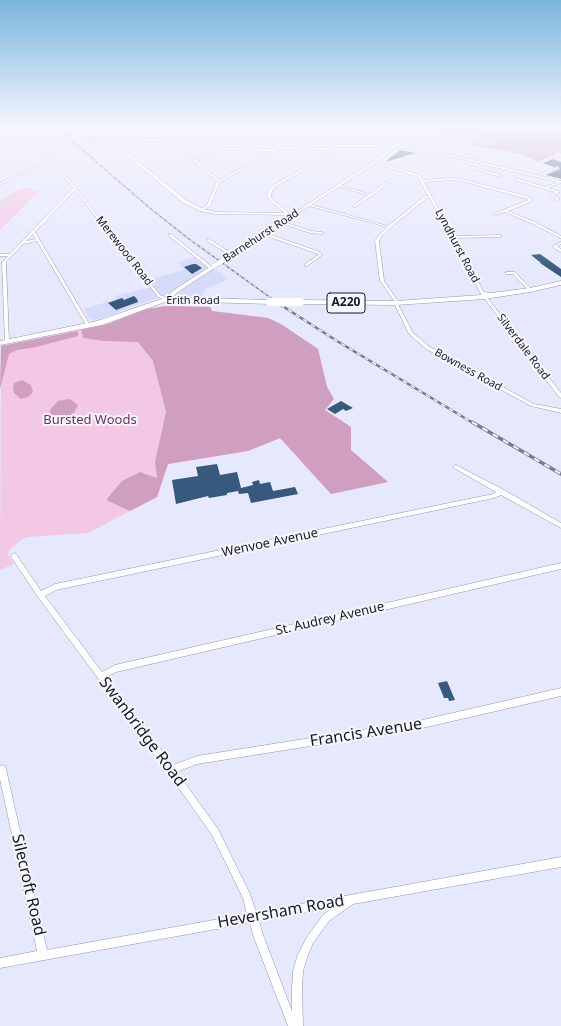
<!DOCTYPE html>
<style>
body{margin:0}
canvas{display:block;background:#e6e8fd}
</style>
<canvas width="561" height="1026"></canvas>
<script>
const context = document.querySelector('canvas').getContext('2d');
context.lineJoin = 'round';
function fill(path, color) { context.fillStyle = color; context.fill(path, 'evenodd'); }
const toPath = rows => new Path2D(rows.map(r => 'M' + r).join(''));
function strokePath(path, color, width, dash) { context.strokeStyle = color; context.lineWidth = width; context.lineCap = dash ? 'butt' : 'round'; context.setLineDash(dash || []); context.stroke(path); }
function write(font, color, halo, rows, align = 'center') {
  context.font = font + ' "Noto Sans",sans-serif'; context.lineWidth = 4; context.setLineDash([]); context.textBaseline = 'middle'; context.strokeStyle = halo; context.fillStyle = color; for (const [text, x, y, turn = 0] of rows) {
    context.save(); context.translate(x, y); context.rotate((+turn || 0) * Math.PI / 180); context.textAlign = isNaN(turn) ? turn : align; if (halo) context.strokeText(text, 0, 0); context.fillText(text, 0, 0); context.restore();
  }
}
fill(toPath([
 [194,257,211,270,215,268,227,280,205,289,202,297,168,294,96,320,90,319,84,309,116,299,115,296,155,286,150,279,185,270,177,262]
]), '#d7dbfb');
fill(toPath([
 [416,128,561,128,561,153,558,152,539,162,518,153,470,145,475,142,455,137,444,136,446,135,441,129,413,132,412,129],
 [78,136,93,136,114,139,113,140,89,145],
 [24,187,40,191,0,230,0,200],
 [166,306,210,307,212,311,268,318,281,324,318,349,327,387,334,399,325,410,351,427,351,450,388,482,331,494,280,438,248,451,168,464,157,497,88,533,28,537,21,540,11,548,8,554,14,564,0,570,1,346,108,324,147,309]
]), '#f3c8e4');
fill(toPath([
 [460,128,511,128,522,134,536,132,529,128,545,128,561,133,561,153,558,152,539,162,518,153,470,145,476,142,489,146,498,145,480,135],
 [166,306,210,307,212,311,268,318,281,324,318,349,327,387,334,399,325,410,351,427,351,450,388,482,331,494,280,438,248,451,168,464,157,497,130,511,106,500,122,481,140,472,157,478,155,462,166,412,153,361,138,342,104,341,83,338,81,330,108,324,147,309],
 [78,331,78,336,36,347,17,350,9,354,0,389,1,346],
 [22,380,31,385,33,392,28,397,21,399,14,393,13,387,14,383],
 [70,399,78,405,70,421,60,426,54,425,49,421,50,410,58,401]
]), '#d09fc0');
fill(toPath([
 [400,150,416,153,385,162],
 [553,159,561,162,561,179,546,175,560,169,558,166,554,167,543,163],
 [540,254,561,269,561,277,540,263,541,263,531,255],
 [193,264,196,264,202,268,192,274,184,267],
 [134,296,137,299,138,302,116,310,108,303,122,298,124,300],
 [341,401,353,408,346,411,343,409,335,414,327,409],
 [217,464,220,475,237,472,241,488,253,485,252,482,259,480,260,484,270,482,273,491,295,487,298,494,251,503,248,493,239,494,238,491,227,493,227,495,209,498,208,496,176,504,172,480,198,476,196,467],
 [447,681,455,700,449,701,448,698,444,698,438,683]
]), '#36597d');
const minor = toPath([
 [20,128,23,128,35,138,52,142,70,135,147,132,146,134,70,137,55,143,47,148,47,151,160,295,168,298,168,300,166,300,158,297,75,190,35,232,90,325,88,326,86,325,37,241,23,244,6,262,9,341,7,342,5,342,2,262,8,256,0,256,0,254,10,254,73,188,51,159,0,185,0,183,50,158,45,151,45,148,50,143,34,140,0,152,0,150,32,139,21,130,0,136,0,134,20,128],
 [33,234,36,239,26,241,33,234],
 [187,128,190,128,174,137,165,139,195,160,225,146,221,128,223,128,227,146,224,148,276,149,278,148,268,128,270,128,281,147,329,148,315,128,318,128,331,145,378,145,384,143,385,144,378,147,332,147,333,154,275,187,272,191,271,196,272,199,288,212,288,214,286,214,270,201,267,196,268,191,273,185,331,153,330,150,281,149,220,182,210,206,202,211,200,210,207,205,217,181,194,162,162,140,158,141,143,141,116,138,117,137,158,139,172,135,187,128],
 [221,150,273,151,219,180,197,161,221,150],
 [407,128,409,128,413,138,396,147,394,147,394,145,411,137,407,128],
 [374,161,420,175,423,180,453,178,461,179,527,196,532,199,530,202,508,211,535,222,561,236,561,238,560,238,533,224,505,212,495,215,493,214,528,200,528,199,461,181,453,180,424,182,453,236,500,235,502,236,500,237,454,238,485,294,484,295,481,294,429,197,427,198,390,228,381,237,379,241,384,281,398,301,397,302,413,333,430,347,534,404,561,409,561,413,531,406,426,349,409,334,394,303,395,302,380,281,375,241,379,235,387,227,306,205,309,204,388,226,425,196,428,196,418,177,374,163,374,161],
 [470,166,494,173,506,167,508,168,496,174,501,175,500,177,470,168,470,166],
 [557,167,559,168,539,176,537,175,557,167],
 [515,178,545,187,561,181,561,183,548,188,559,191,559,193,553,195,560,199,557,201,555,201,556,199,549,195,555,192,514,180,515,178],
 [385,182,388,183,372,196,355,207,354,207,354,205,368,195,336,186,338,185,370,194,385,182],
 [281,221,311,231,322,232,324,233,322,234,310,233,281,223,281,221],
 [264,233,266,233,320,252,322,255,307,266,305,266,305,264,318,255,318,254,264,235,264,233],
 [169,234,171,234,212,267,212,269,210,269,169,236,169,234],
 [207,239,209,239,234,255,231,256,207,241,207,239],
 [561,242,561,244,557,246,561,249,561,252,555,249,553,246,561,242],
 [506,272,515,272,531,289,531,291,529,291,513,274,506,274,506,272],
 [484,296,486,296,561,393,561,398,559,397,484,298,484,296],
 [456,465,504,490,561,523,561,528,501,495,494,498,56,590,45,596,102,672,115,665,561,563,561,569,116,672,106,677,173,765,197,756,418,721,561,688,561,696,418,729,197,764,177,772,218,829,250,894,256,912,561,857,561,867,353,904,329,921,313,943,308,955,303,971,302,988,303,1026,288,1026,253,935,250,923,0,968,0,958,37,951,0,779,0,766,2,765,5,766,6,769,47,950,247,914,243,898,212,835,168,773,38,597,12,558,11,556,12,554,14,553,16,554,41,591,55,584,493,494,496,492,454,468,453,467,456,465],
 [332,908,323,915,307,937,298,954,293,971,292,988,292,1011,263,935,259,921,332,908]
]);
const tertiary = toPath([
 [104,128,109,128,117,133,118,145,186,200,203,209,216,212,294,213,374,161,392,147,378,144,371,141,359,128,363,128,373,139,380,142,465,158,561,181,561,183,465,160,396,147,376,163,228,258,226,258,226,256,290,215,216,214,200,211,182,202,115,146,114,134,104,128],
 [214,264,217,266,216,267,178,292,169,300,165,300,165,298,174,290,214,264]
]);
const primary = toPath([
 [561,281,561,285,530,292,485,299,396,305,300,304,297,302,300,300,396,301,481,295,482,293,484,292,491,293,530,288,561,281],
 [167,297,270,300,273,302,270,304,168,301,102,325,0,345,0,341,97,321,167,297]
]);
strokePath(minor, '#9194b4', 1);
strokePath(tertiary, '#9194b4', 1);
strokePath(primary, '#9194b4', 1);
fill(minor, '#fff');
fill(tertiary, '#fff');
fill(primary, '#fff');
const railFar2 = toPath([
 [57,128,151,209,189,239,275,301]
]);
const railFar1 = toPath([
 [273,300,337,341,473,423]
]);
const rail = toPath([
 [472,422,561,474]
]);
strokePath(railFar2, '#7a7c8c', 1.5);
strokePath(railFar1, '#7a7c8c', 2.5);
strokePath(rail, '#7a7c8c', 3.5);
strokePath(railFar2, '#f6f7fe', 1, [3]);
strokePath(railFar1, '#f6f7fe', 1.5, [4.5]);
strokePath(rail, '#f6f7fe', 2, [6]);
const tertiaryBridge = toPath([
 [214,266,228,257]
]);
const primaryBridge = toPath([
 [270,302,300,302]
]);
strokePath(tertiaryBridge, '#9194b4', 5.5, []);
strokePath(primaryBridge, '#9194b4', 8, []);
strokePath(tertiaryBridge, '#fff', 5);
strokePath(primaryBridge, '#fff', 8);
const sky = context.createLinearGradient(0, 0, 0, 272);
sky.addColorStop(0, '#7bb6de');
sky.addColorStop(0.47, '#f4f5fe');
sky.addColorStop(1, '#f4f5fe00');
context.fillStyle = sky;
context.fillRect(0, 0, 561, 272);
write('11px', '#171824', '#f6f7fe', [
 ["Barnehurst Road",261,236,-33],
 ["Lyndhurst Road",457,246,62],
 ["Merewood Road",124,251,52],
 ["Erith Road",193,301],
 ["Silverdale Road",523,347,53],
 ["Bowness Road",468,370,29]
]);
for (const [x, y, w] of [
 [346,303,38]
]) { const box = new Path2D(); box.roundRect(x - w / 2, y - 10, w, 20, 3); context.fillStyle = '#f6f7fe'; context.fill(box); strokePath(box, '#171824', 1); }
write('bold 12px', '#171824', null, [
 ["A220",346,303]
]);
write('13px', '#6c305b', '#f6f7fe', [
 ["Bursted Woods",90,420]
]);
write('13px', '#171824', '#f6f7fe', [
 ["Wenvoe Avenue",270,543,-12],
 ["St. Audrey Avenue",330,619,-13]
]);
write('16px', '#171824', '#f6f7fe', [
 ["Swanbridge Road",142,732,53],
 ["Francis Avenue",366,733,-9],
 ["Silecroft Road",28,885,77],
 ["Heversham Road",281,912,-10]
]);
</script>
